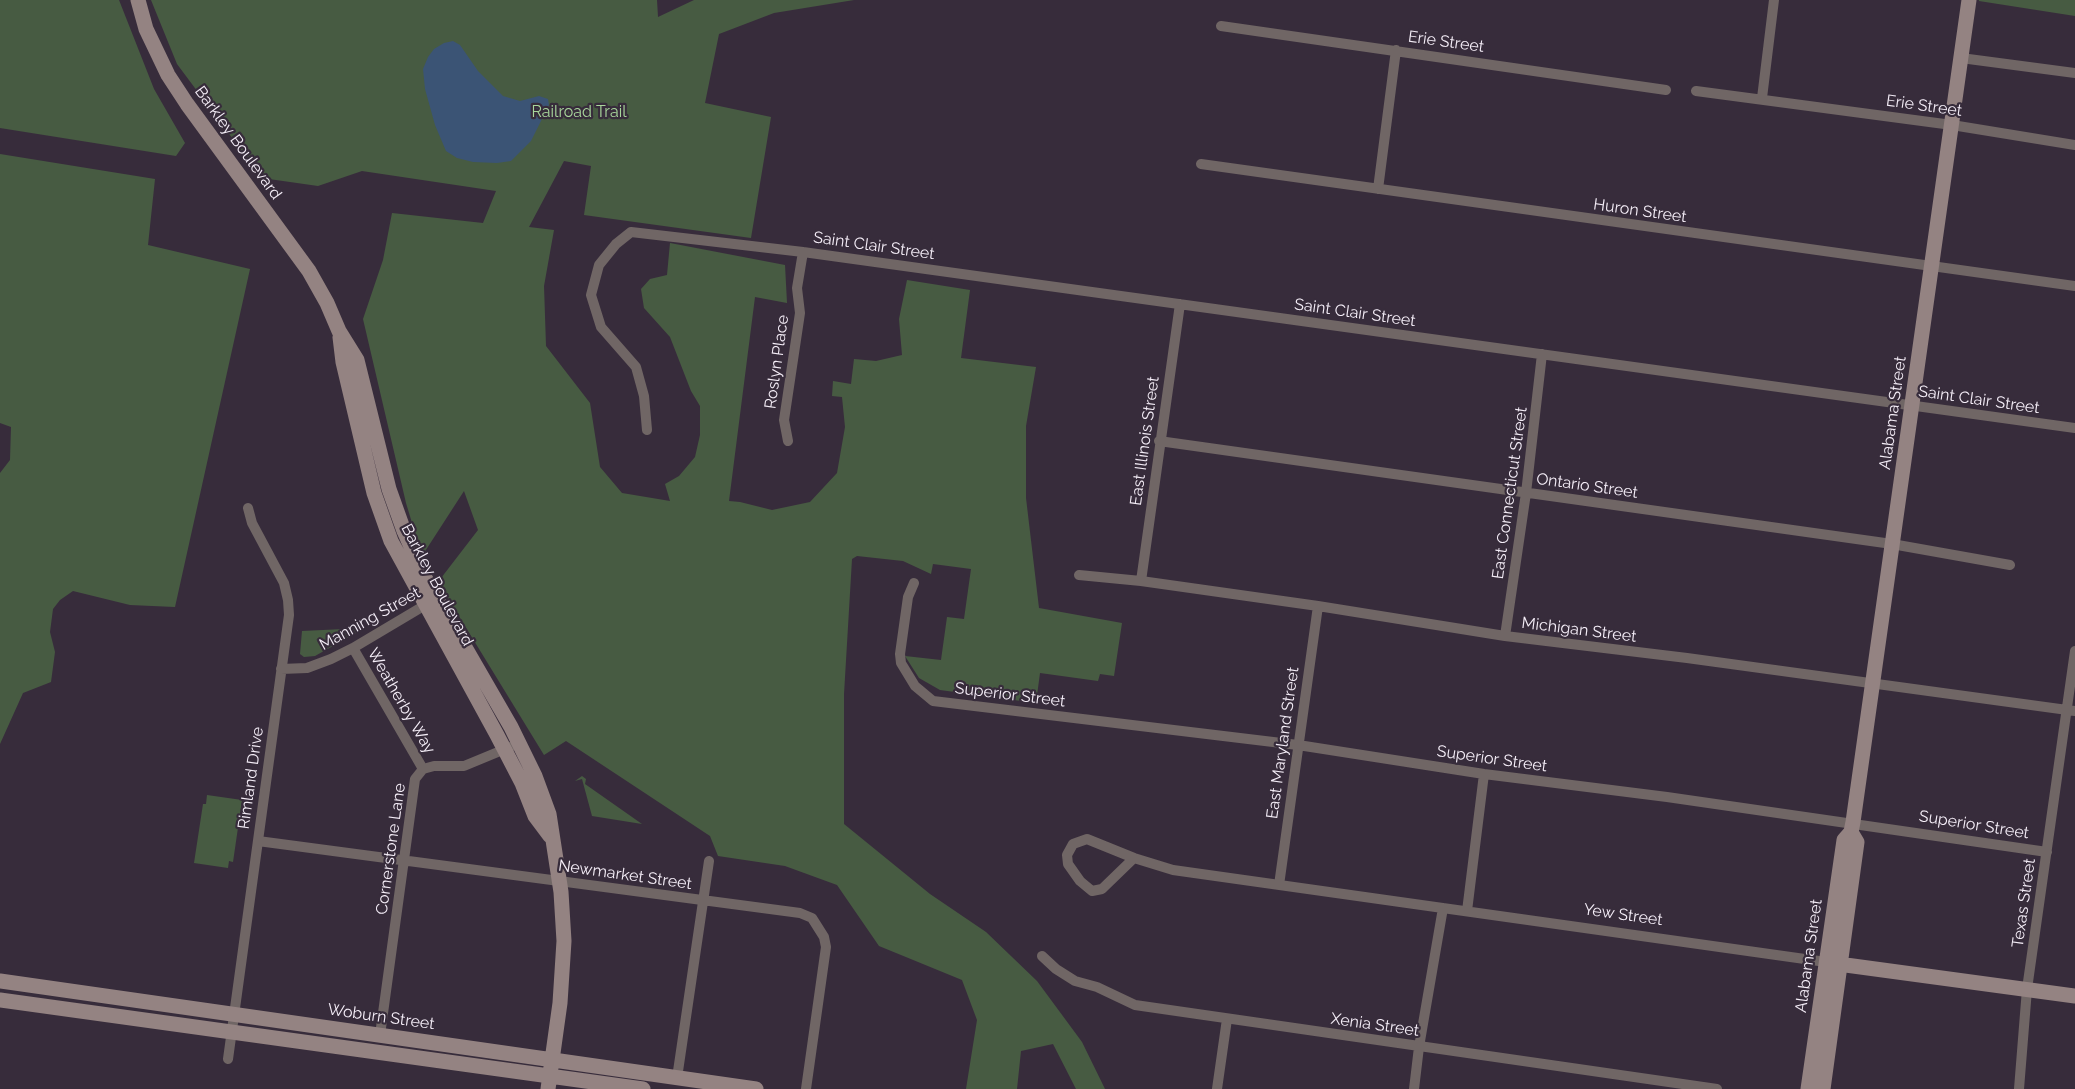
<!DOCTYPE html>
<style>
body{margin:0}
canvas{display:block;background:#372c3b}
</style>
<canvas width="2075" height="1089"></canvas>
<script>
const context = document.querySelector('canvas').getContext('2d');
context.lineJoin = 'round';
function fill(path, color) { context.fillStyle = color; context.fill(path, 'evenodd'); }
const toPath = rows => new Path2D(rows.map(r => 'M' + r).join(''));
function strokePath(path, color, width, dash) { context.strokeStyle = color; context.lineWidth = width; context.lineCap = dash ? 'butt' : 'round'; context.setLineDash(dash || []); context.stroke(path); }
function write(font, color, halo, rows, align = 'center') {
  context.font = font + ' Raleway,sans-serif'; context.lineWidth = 4.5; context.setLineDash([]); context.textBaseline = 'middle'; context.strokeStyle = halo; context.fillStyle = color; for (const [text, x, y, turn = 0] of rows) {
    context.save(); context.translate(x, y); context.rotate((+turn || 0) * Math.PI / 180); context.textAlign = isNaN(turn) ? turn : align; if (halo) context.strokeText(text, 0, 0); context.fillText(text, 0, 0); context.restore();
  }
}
fill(toPath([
 [0,0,119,0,154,89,185,143,176,156,0,128],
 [151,0,657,0,658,17,694,0,854,0,774,13,719,34,705,103,771,117,751,238,584,215,591,166,564,161,529,227,554,230,544,286,546,346,590,403,600,467,622,493,670,501,665,484,679,476,695,457,700,435,700,406,691,391,670,337,644,308,641,289,650,279,667,275,670,243,785,265,787,303,755,297,729,501,740,502,772,510,810,502,837,473,845,427,842,397,832,396,833,381,851,384,854,359,876,361,902,355,899,319,907,280,970,290,961,358,1036,367,1026,426,1026,498,1039,608,1122,623,1114,676,1100,674,1098,681,1040,673,1036,703,940,690,919,678,905,656,941,660,947,617,964,619,971,569,933,564,931,574,903,561,857,556,852,559,844,694,844,824,930,894,986,932,1037,981,1082,1042,1105,1089,1076,1089,1053,1044,1021,1051,1017,1089,966,1089,977,1020,962,980,879,946,837,885,785,866,718,856,710,836,566,741,544,755,438,582,478,530,464,491,422,556,406,503,363,319,383,260,392,213,483,223,496,191,362,171,318,186,262,178,177,64],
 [1979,0,2075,0,2075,16,1979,1],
 [0,154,155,179,148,245,250,269,175,607,130,605,73,591,60,600,53,609,50,632,55,652,51,682,23,693,0,744,0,473,10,460,11,427,0,423],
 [365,628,315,656,304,657,300,654,302,631],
 [582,776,586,779,585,784,642,824,592,816,582,779,575,781],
 [207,795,242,800,233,862,229,861,228,868,194,863,203,804,206,804]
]), '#475b42');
fill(toPath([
 [453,41,460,45,478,71,503,96,520,101,539,96,548,99,549,105,531,141,511,161,497,163,473,162,457,158,446,151,435,125,425,89,423,69,428,57,434,49,444,43]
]), '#3b5475');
strokePath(toPath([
 [1221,26,1666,90],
 [1961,58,2075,73],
 [1696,91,1952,125,2075,145],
 [1762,98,1774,0],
 [1201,164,2075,286],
 [1378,189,1396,50],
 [647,430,644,396,636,367,601,327,591,295,599,265,616,244,631,232,803,252,2075,428],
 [788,441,784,420,800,313,797,288,803,252],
 [1159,441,1892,544,2010,565],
 [1079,575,1141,581,1318,606,1505,636,1687,658,2075,711],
 [1141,581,1180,304],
 [914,583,908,597,900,654,901,663,915,686,933,701,1298,745,1484,774,1667,797,2047,852],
 [1505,636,1526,493,1542,354],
 [353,648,423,769],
 [281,669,307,668,331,659,353,648,432,601],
 [258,841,800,913,812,918,824,937,826,947,806,1089],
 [1134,858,1087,839,1073,844,1067,855,1068,864,1080,881,1092,891,1102,889,1134,858,1173,870,1826,962],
 [1279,885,1318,606],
 [1467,911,1484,774],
 [1042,956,1056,969,1075,981,1097,987,1135,1005,1717,1089],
 [380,1035,415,779,423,769,434,766,464,766,510,747],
 [228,1059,289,615,288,600,284,583,252,523,248,508],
 [677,1078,709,861],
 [1217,1089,1227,1019],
 [1414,1089,1419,1047,1443,908],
 [2019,1089,2027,989,2075,651]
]), '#706665', 10);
strokePath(toPath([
 [138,0,146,29,168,75,187,104,309,271,327,303,339,331,357,360,389,489,404,531,425,578,511,727,535,776,549,814,561,892,564,941,560,1003,548,1089],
 [340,337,343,362,374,493,391,541,497,735,522,783,535,816,550,836],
 [1831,963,2075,996],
 [0,981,756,1089],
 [0,1000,643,1089],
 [1808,1089,1844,840,1851,832,1853,822,1969,0],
 [1823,1089,1857,842,1851,832]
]), '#948382', 15);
write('16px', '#f5eef8', '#372c3b', [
 ["Erie Street",1446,42,8],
 ["Erie Street",1924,106,8],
 ["Barkley Boulevard",238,143,54],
 ["Huron Street",1640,211,8],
 ["Saint Clair Street",874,246,8],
 ["Saint Clair Street",1355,313,8],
 ["Roslyn Place",777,362,-82],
 ["Saint Clair Street",1979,400,8],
 ["Alabama Street",1893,413,-82],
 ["East Illinois Street",1145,441,-82],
 ["Ontario Street",1587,486,8],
 ["East Connecticut Street",1510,493,-82],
 ["Barkley Boulevard",437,585,62],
 ["Manning Street",370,619,-29],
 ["Michigan Street",1579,630,7],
 ["Superior Street",1010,695,7],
 ["Weatherby Way",401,701,60],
 ["East Maryland Street",1283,743,-82],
 ["Superior Street",1492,759,8],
 ["Rimland Drive",251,778,-82],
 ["Superior Street",1974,825,9],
 ["Cornerstone Lane",391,849,-82],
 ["Newmarket Street",625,875,8],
 ["Texas Street",2024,903,-82],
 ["Yew Street",1623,915,8],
 ["Alabama Street",1809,956,-82],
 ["Woburn Street",381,1017,8],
 ["Xenia Street",1375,1025,8]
]);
write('16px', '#a8d69b', '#372c3b', [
 ["Railroad Trail",579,112]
]);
</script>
